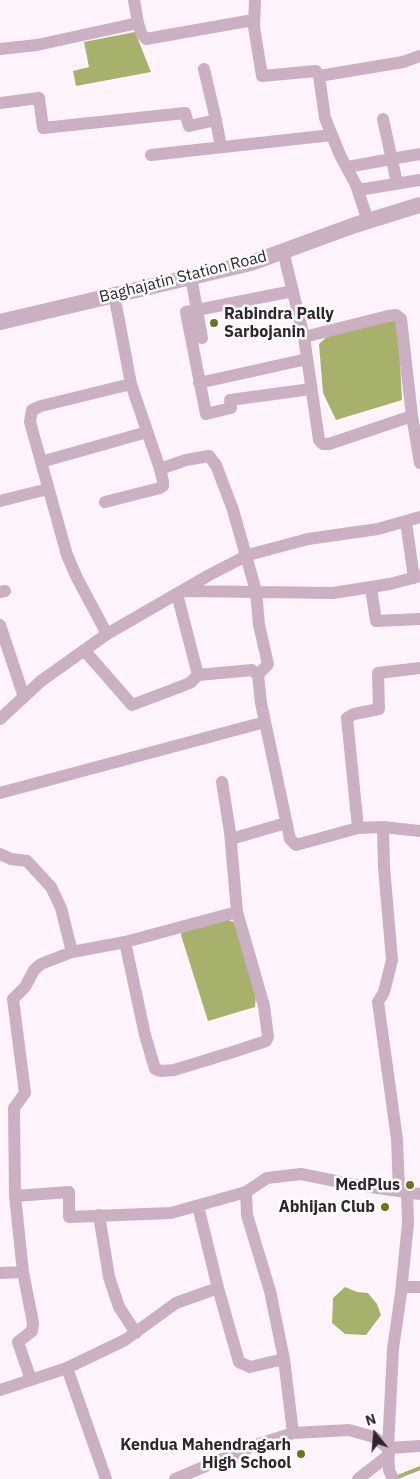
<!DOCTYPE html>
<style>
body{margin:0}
#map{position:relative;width:420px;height:1479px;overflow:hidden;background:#fff4fc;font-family:"IBM Plex Sans",sans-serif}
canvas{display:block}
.north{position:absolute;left:350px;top:1409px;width:50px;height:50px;-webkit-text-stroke:4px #fff;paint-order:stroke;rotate:343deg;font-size:14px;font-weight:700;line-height:20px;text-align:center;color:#2f262d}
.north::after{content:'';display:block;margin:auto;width:18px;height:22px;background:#2f262d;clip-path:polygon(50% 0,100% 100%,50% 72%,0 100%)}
</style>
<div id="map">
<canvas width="420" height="1479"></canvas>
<div class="north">N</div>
</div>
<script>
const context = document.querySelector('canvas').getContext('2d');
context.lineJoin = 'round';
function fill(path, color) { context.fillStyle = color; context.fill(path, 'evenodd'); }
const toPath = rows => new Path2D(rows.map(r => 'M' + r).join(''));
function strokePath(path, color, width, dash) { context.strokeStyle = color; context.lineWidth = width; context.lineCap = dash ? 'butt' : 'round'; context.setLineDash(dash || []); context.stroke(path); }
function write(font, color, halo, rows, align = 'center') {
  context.font = font + ' "IBM Plex Sans",sans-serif'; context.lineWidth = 5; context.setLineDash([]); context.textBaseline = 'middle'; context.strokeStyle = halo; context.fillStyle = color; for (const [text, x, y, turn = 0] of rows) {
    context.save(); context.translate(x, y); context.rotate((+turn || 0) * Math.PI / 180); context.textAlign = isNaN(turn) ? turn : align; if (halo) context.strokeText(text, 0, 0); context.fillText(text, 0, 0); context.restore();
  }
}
fill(toPath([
 [135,32,151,72,76,86,73,71,89,67,84,42],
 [398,320,402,400,336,420,323,393,319,344,333,331],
 [223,918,239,924,256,995,255,1007,208,1021,181,935,183,928],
 [345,1287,357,1292,368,1293,377,1304,381,1315,366,1335,345,1334,332,1323,333,1298]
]), '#a7b16c');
strokePath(toPath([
 [395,1478,420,1468]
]), '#a7b16c', 4);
strokePath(toPath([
 [134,0,138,23],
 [255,0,254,27,262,76,316,71,319,76,325,118,340,155,356,185,368,221],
 [0,49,37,45,138,23,141,33,146,39,253,20],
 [204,69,216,120],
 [319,76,403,62,420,56],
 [0,103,39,98,43,128,185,113,189,126,216,120,221,147],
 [383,119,397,183],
 [151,155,332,135],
 [347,167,420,154],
 [358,190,420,180],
 [283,251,304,337,319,440,323,444,329,444,412,416,401,319,396,315,388,316,304,337],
 [191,276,197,310,186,312,206,414,231,408,230,400,311,389],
 [114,294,131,384,41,406,32,410,30,422,67,555,77,578,107,634,211,574,248,555,308,539,378,529,420,517],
 [202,338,197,310,293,291],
 [199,383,307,359],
 [131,384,160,469,186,460,209,456,216,465,233,510,256,591,259,625,268,664,258,675,261,703,290,839,296,845,358,828,383,827,384,867,392,960,384,992,378,1002,397,1139,399,1191],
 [412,416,420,463],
 [41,462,147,432],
 [0,501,48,489],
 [105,502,160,488,163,486,163,481,160,469],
 [406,522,414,578],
 [371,588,376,621,420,619],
 [182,591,333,593,390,584,420,576],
 [0,592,5,591],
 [177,594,198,675,252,670,258,675],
 [0,625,24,697],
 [84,650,132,705,190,683,198,675],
 [0,719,41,681,107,634],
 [0,793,265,722],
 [383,827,420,831],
 [358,828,347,718,354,714,379,709,378,673,420,668],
 [231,839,286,823],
 [0,854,11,859,27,861,51,887,61,908,72,952,41,964,34,970,25,987,13,999,25,1093,14,1108,15,1196,23,1272,0,1273],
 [125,942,145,1035,155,1069,161,1071,174,1070,233,1052,266,1041,268,1037,264,1006,237,912],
 [72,952,125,942,237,912,230,832,222,782],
 [246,1192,247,1215,270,1291,284,1359,293,1433],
 [15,1196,69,1192,69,1217,171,1213,246,1192,267,1178,301,1174,350,1184,420,1194],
 [99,1215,109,1277,119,1307,136,1333],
 [23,1272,33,1323,32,1331,18,1342,31,1380],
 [402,1287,420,1287],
 [218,1288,239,1362,250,1367,284,1359],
 [67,1368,125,1340,176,1303,218,1288,198,1206],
 [0,1390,67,1368,106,1479],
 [388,1448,420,1446],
 [175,1479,256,1445,293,1433,349,1430,374,1437,388,1448],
 [358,1479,389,1455],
 [393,1479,389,1470,388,1448,393,1349,401,1293,408,1223,407,1193]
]), '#cbb0c4', 12);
strokePath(toPath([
 [0,322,251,263,355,225,420,205]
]), '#cbb0c4', 16);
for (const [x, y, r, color] of [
 [214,323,5,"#6b741d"],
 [410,1185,5,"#6b741d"],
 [385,1207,5,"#6b741d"],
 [301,1454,5,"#6b741d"]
]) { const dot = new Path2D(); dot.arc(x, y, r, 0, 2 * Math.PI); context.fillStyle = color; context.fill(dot); strokePath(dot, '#fff', 2); }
write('16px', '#2f262d', '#fff', [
 ["Baghajatin Station Road",183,277,-14]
]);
write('bold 16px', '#2f262d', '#fff', [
 ["Rabindra Pally",224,314,"left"],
 ["Sarbojanin",224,332,"left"],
 ["MedPlus",400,1185],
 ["Abhijan Club",375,1207],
 ["Kendua Mahendragarh",291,1445],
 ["High School",291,1463]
], 'right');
</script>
